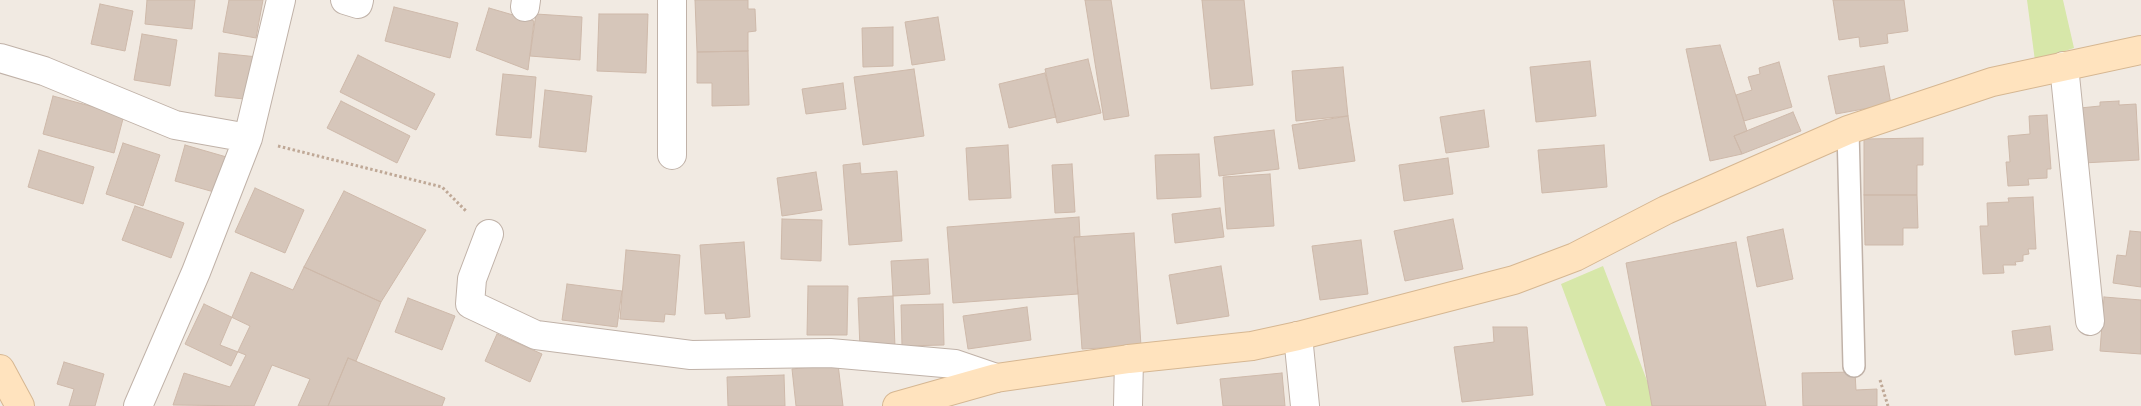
<!DOCTYPE html>
<style>
body{margin:0}
canvas{display:block;background:#f1eae2}
</style>
<canvas width="2141" height="406"></canvas>
<script>
const context = document.querySelector('canvas').getContext('2d');
context.lineJoin = 'round';
function fill(path, color) { context.fillStyle = color; context.fill(path, 'evenodd'); }
const toPath = rows => new Path2D(rows.map(r => 'M' + r).join(''));
function strokePath(path, color, width, dash) { context.strokeStyle = color; context.lineWidth = width; context.lineCap = dash ? 'butt' : 'round'; context.setLineDash(dash || []); context.stroke(path); }
fill(toPath([
 [2027,0,2063,0,2074,48,2035,61],
 [1603,266,1656,404,1653,406,1606,406,1561,284]
]), '#d7e7a9');
const building = toPath([
 [147,0,195,0,192,29,145,24,147,0],
 [229,0,263,0,256,38,223,32,229,0],
 [695,0,748,0,748,9,755,9,756,31,748,32,748,51,697,52,695,0],
 [1085,0,1111,0,1129,116,1104,120,1085,0],
 [1202,0,1244,0,1253,85,1211,89,1202,0],
 [1833,0,1904,0,1908,31,1887,34,1888,43,1860,47,1859,37,1839,40,1833,0],
 [100,4,133,11,125,51,91,44,100,4],
 [394,7,458,23,450,58,385,41,394,7],
 [489,8,534,21,528,70,476,50,489,8],
 [536,14,582,17,580,60,530,56,536,14],
 [599,14,648,14,646,73,597,71,599,14],
 [938,17,945,60,912,65,905,22,938,17],
 [893,27,893,66,863,67,862,28,893,27],
 [142,34,177,40,170,86,134,80,142,34],
 [1720,45,1747,131,1734,136,1742,154,1710,161,1686,49,1720,45],
 [748,51,749,105,712,106,712,83,697,83,697,52,748,51],
 [219,53,258,57,254,100,215,96,219,53],
 [358,55,435,94,416,130,340,92,358,55],
 [1088,59,1101,113,1057,123,1045,69,1088,59],
 [1590,61,1596,116,1536,122,1530,67,1590,61],
 [1779,62,1792,107,1744,121,1736,95,1752,90,1748,77,1760,74,1759,68,1779,62],
 [1884,66,1891,104,1836,114,1828,76,1884,66],
 [1343,67,1348,116,1296,121,1292,71,1343,67],
 [914,69,924,136,863,145,854,77,914,69],
 [1045,73,1056,117,1009,128,999,84,1045,73],
 [503,74,536,77,531,138,496,135,503,74],
 [843,83,846,109,806,114,802,89,843,83],
 [545,90,592,96,586,152,539,147,545,90],
 [53,96,124,115,114,153,43,134,53,96],
 [341,101,410,136,397,163,327,128,341,101],
 [2119,101,2119,105,2136,104,2139,160,2083,163,2080,108,2100,106,2100,102,2119,101],
 [1484,110,1489,147,1446,153,1440,117,1484,110],
 [1793,112,1801,131,1742,154,1734,136,1793,112],
 [2047,115,2051,169,2047,169,2047,178,2028,179,2029,185,2008,186,2006,162,2010,162,2008,136,2030,134,2029,116,2047,115],
 [1348,116,1355,161,1299,169,1292,125,1348,116],
 [1274,130,1279,169,1219,176,1214,137,1274,130],
 [1923,138,1923,165,1917,165,1917,195,1864,195,1864,139,1923,138],
 [123,143,160,155,143,206,106,194,123,143],
 [185,145,230,158,225,175,219,173,214,192,175,181,185,145],
 [1008,145,1011,198,969,200,966,148,1008,145],
 [1604,145,1607,187,1542,193,1538,150,1604,145],
 [39,150,94,167,83,204,28,187,39,150],
 [1199,154,1201,197,1157,199,1155,155,1199,154],
 [1448,158,1453,194,1404,201,1399,165,1448,158],
 [860,163,861,174,897,171,902,241,849,245,843,165,860,163],
 [1072,164,1075,212,1055,213,1052,165,1072,164],
 [816,172,822,210,782,216,777,178,816,172],
 [1270,174,1274,226,1227,229,1223,177,1270,174],
 [255,188,304,210,285,253,235,232,255,188],
 [344,191,426,230,381,302,304,267,344,191],
 [1864,195,1917,195,1918,228,1903,228,1903,245,1865,245,1864,195],
 [2033,197,2036,249,2028,249,2029,254,2023,255,2023,261,2015,262,2016,265,2003,265,2004,273,1983,274,1980,226,1988,226,1987,203,2009,202,2008,198,2033,197],
 [135,206,184,223,171,258,122,240,135,206],
 [1220,208,1224,237,1175,243,1172,214,1220,208],
 [1079,217,1080,237,1074,237,1078,294,953,303,947,227,1079,217],
 [782,219,822,220,821,261,781,259,782,219],
 [1453,219,1463,269,1405,281,1394,231,1453,219],
 [1783,229,1793,279,1757,287,1747,237,1783,229],
 [2130,231,2141,232,2141,287,2113,283,2117,255,2126,256,2130,231],
 [1134,233,1141,346,1082,349,1074,237,1134,233],
 [1361,240,1368,294,1320,300,1312,246,1361,240],
 [744,242,750,317,726,319,725,313,705,314,700,245,744,242],
 [1736,242,1766,406,1652,406,1626,263,1736,242],
 [626,250,680,255,675,315,665,314,664,322,620,319,626,250],
 [928,259,930,294,893,296,891,261,928,259],
 [1221,266,1229,316,1177,324,1169,275,1221,266],
 [304,267,381,302,356,361,348,358,328,406,298,406,310,379,272,365,254,406,173,405,184,373,230,387,246,355,220,345,251,272,293,290,304,267],
 [567,284,622,291,617,327,562,320,567,284],
 [808,286,848,286,847,335,807,335,808,286],
 [893,296,895,347,860,349,858,298,893,296],
 [2104,297,2141,300,2141,354,2100,351,2104,297],
 [408,298,455,316,442,350,395,332,408,298],
 [204,304,250,326,231,366,185,344,204,304],
 [943,304,944,345,902,346,901,305,943,304],
 [1027,307,1031,340,968,349,963,316,1027,307],
 [2050,326,2053,350,2015,355,2012,331,2050,326],
 [1493,327,1527,327,1533,395,1462,402,1454,347,1494,342,1493,327],
 [497,334,542,354,530,382,485,361,497,334],
 [348,358,445,398,442,406,328,406,348,358],
 [64,362,104,374,95,406,69,406,74,389,57,384,64,362],
 [838,364,843,406,796,406,792,369,838,364],
 [1855,372,1856,390,1877,389,1877,406,1803,406,1802,373,1855,372],
 [1282,373,1285,406,1223,406,1220,379,1282,373],
 [784,375,785,406,728,406,727,377,784,375]
]);
fill(building, '#d6c6ba');
strokePath(building, '#ceb9aa', 1);
const lane = toPath([
 [1848,130,1854,366]
]);
const street = toPath([
 [345,0,358,4,359,0],
 [525,7,526,0],
 [0,58,44,71,175,125,248,138],
 [2064,66,2090,321],
 [672,155,672,0],
 [489,234,472,279,470,304,536,335,691,355,830,353,955,364,996,378],
 [1298,336,1305,406],
 [138,406,196,272,248,138,281,0],
 [1128,406,1129,359]
]);
const secondary = toPath([
 [0,369,20,406],
 [897,406,996,378,1129,359,1252,346,1298,336,1514,280,1575,257,1666,210,1848,130,1992,82,2141,50]
]);
strokePath(lane, '#c0b2a8', 24);
strokePath(street, '#c0b2a8', 30);
strokePath(secondary, '#d6b792', 30);
strokePath(toPath([
 [278,146,442,187,466,211],
 [1880,380,1888,406]
]), '#bfa896', 3, [2.5, 2.5]);
strokePath(lane, '#fff', 21);
strokePath(street, '#fff', 28);
strokePath(secondary, '#ffe3be', 28);
</script>
